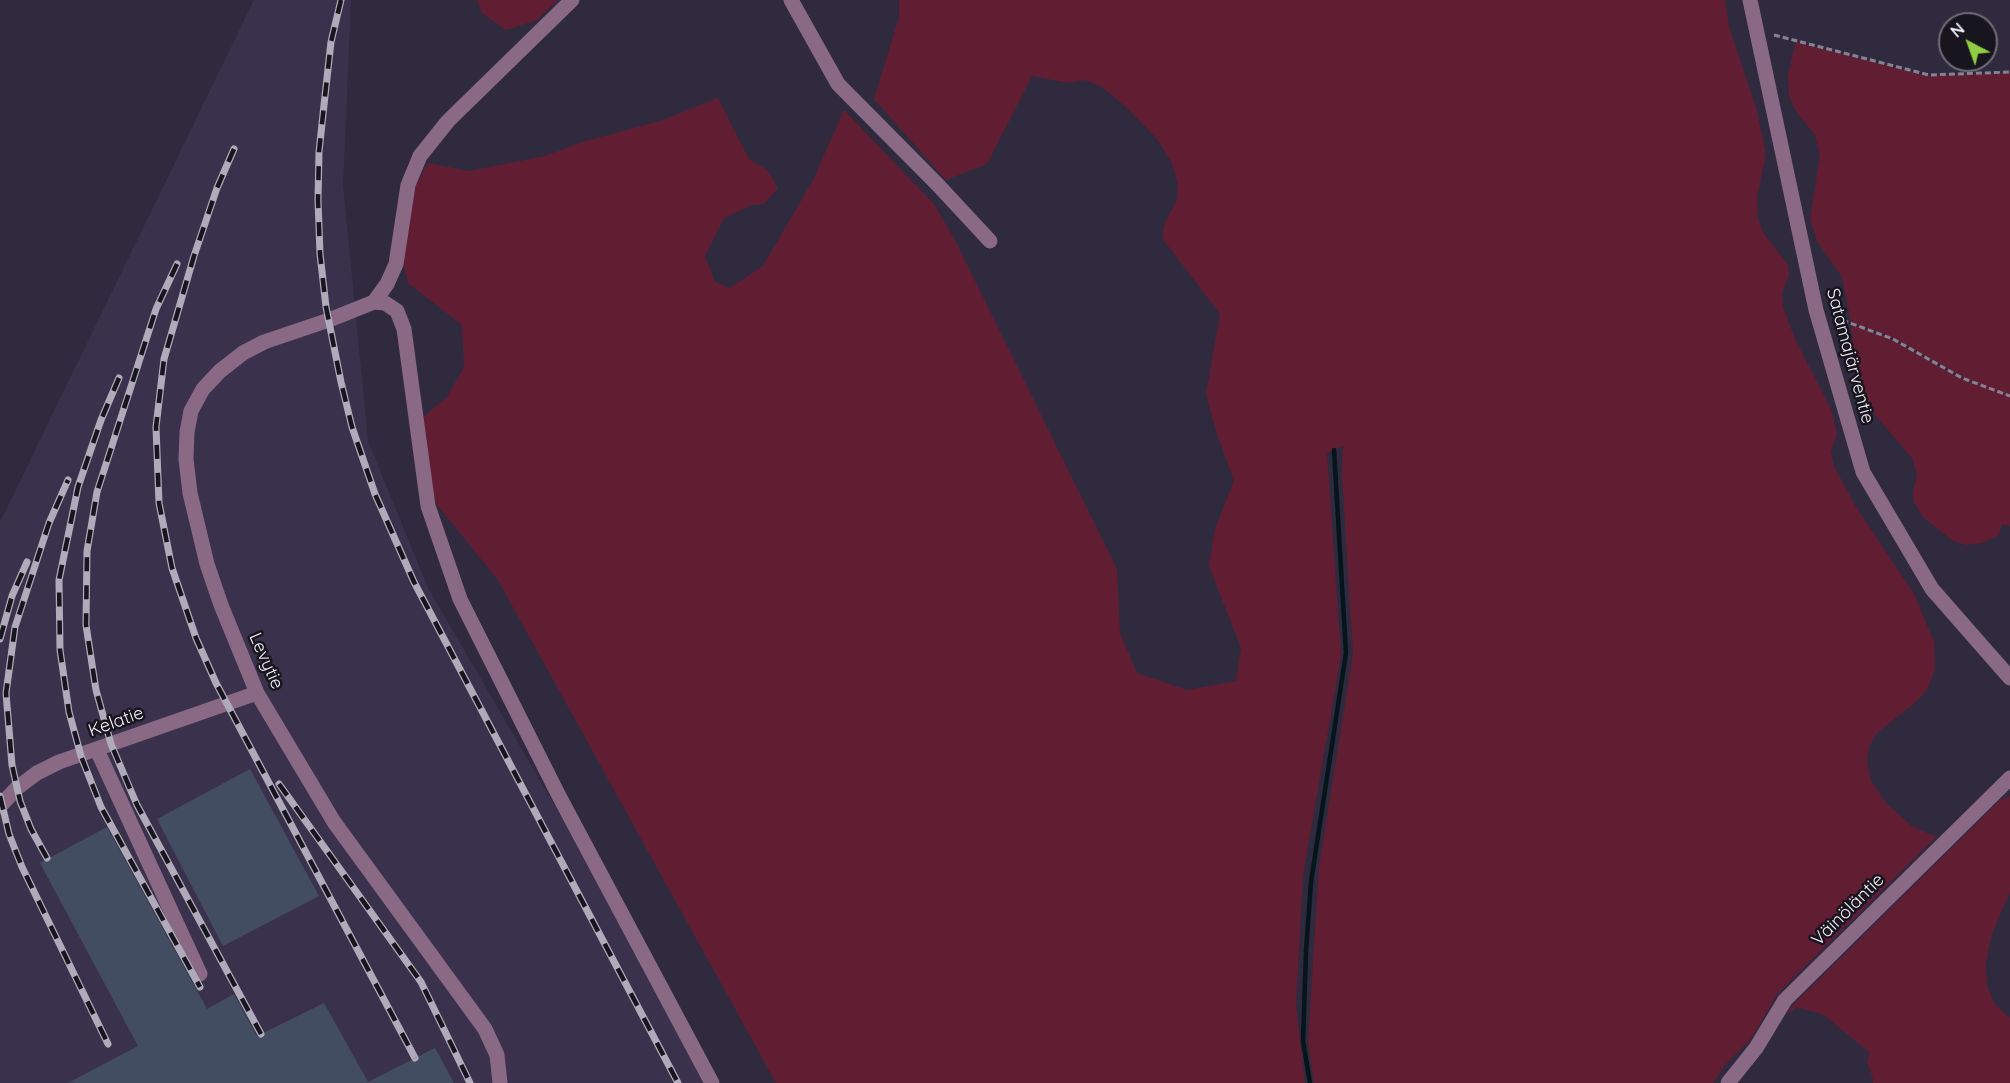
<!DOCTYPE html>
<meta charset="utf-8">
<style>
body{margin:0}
#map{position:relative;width:2010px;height:1083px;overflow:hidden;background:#302a3e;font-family:Quicksand,sans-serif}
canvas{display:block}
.north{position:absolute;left:1938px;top:12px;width:60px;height:60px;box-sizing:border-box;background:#17151d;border:2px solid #706d77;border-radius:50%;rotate:319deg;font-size:16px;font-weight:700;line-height:24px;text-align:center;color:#f5f1fe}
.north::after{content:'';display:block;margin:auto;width:21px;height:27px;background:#8fcd42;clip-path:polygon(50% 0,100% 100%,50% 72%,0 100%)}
</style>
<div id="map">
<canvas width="2010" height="1083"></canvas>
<div class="north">N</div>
</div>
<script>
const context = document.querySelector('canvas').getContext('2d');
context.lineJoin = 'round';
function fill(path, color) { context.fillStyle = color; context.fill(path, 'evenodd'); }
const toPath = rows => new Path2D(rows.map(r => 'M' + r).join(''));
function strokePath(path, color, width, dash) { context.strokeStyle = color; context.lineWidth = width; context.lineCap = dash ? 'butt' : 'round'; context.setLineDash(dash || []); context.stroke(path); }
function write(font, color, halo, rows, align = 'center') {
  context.font = font + ' Quicksand,sans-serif'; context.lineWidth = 5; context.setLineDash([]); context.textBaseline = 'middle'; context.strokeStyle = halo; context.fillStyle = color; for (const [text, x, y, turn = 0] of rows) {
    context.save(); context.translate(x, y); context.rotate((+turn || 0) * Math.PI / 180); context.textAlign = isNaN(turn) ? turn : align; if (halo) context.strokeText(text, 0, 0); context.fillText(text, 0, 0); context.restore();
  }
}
fill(toPath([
 [254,0,351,0,343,185,368,441,428,588,716,1083,0,1083,0,522]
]), '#3a324c');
fill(toPath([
 [477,0,558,0,537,20,506,30,482,13],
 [899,0,1725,0,1729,27,1757,111,1766,154,1757,197,1758,219,1764,234,1788,265,1789,276,1782,293,1783,307,1795,339,1831,409,1837,433,1831,452,1834,466,1856,507,1914,594,1934,642,1935,669,1928,688,1917,701,1877,733,1869,747,1867,762,1871,781,1887,804,1912,826,1936,837,1778,993,1751,1039,1725,1065,1713,1083,1314,1083,1308,1042,1319,867,1353,654,1342,475,1343,446,1327,453,1341,656,1303,874,1296,1006,1305,1083,776,1083,498,580,435,502,422,418,447,397,464,367,462,325,408,283,403,261,414,189,428,163,469,171,545,156,582,142,660,121,718,98,749,159,767,170,778,188,764,204,752,205,724,218,705,256,715,282,730,288,763,266,813,180,844,110,934,204,956,242,1117,569,1120,633,1137,673,1187,690,1236,681,1241,648,1209,566,1215,529,1234,481,1216,431,1206,394,1220,314,1162,238,1165,222,1177,200,1178,185,1172,163,1157,139,1127,108,1102,87,1085,80,1068,83,1032,76,987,164,946,180,874,99,899,17],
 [1796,42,1927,76,2010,73,2010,526,2002,524,1999,535,1982,543,1967,545,1953,541,1923,517,1914,502,1913,492,1917,475,1912,458,1875,415,1861,391,1854,363,1851,324,1891,339,1961,379,1985,386,1962,377,1892,337,1851,322,1842,277,1817,241,1810,219,1820,155,1815,135,1795,110,1789,96,1788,74],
 [2010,796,2010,892,1991,936,1986,963,1987,986,1995,1004,2010,1018,2010,1083,1873,1083,1873,1079,1867,1061,1870,1053,1824,1015,1797,1007,1787,1014,1792,1006,2000,800]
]), '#611e33');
strokePath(toPath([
 [1310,1083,1303,1041,1306,951,1311,882,1346,653,1334,450]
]), '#06141b', 4.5);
fill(toPath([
 [250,769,319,896,223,946,157,819],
 [107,827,207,1009,234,994,257,1036,324,1003,368,1082,435,1048,454,1083,68,1083,138,1046,40,863]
]), '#434d61');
strokePath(toPath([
 [1774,35,1929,75,2010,72],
 [1834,317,1893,339,1962,378,2010,396]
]), '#878293', 3, [6, 3]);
strokePath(toPath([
 [791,0,838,84,938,185,990,241],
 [1750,0,1816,310,1863,472,1932,589,2010,678],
 [374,302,387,284,396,264,408,185,420,156,448,121,572,0],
 [97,750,200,974],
 [0,806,17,788,37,773,59,762,257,693],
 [500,1083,497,1055,485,1029,334,822,257,693,221,605,207,564,190,493,186,459,187,432,191,411,203,389,220,371,243,353,264,342,329,320,374,302,385,303,397,311,404,329,428,506,460,599,559,796,712,1083],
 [1728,1083,1756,1048,1785,1000,2010,778]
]), '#8a6985', 15);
const rail = toPath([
 [341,0,331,42,324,105,319,152,318,200,320,254,326,307,341,382,352,427,375,494,414,582,678,1083],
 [234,149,217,188,194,256,164,359,156,427,159,503,172,568,196,638,216,683,415,1058],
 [177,264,156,309,97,492,87,551,86,625,96,690,111,744,137,805,261,1034],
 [119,378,101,420,78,487,59,580,60,650,69,712,81,756,101,807,200,987],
 [0,639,12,596,27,562],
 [279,784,421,982,470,1083],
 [0,796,9,834,22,867,108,1044],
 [47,858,31,829,20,801,12,765,6,693,15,627,49,523,68,480]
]);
strokePath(rail, '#b0abba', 7);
strokePath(rail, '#17151d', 4.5, [14]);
write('18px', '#f5f1fe', '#17151d', [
 ["Satamajärventie",1850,356,75],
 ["Levytie",266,661,66],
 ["Kelatie",116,722,-20],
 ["Väinöläntie",1848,910,-45]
]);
</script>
